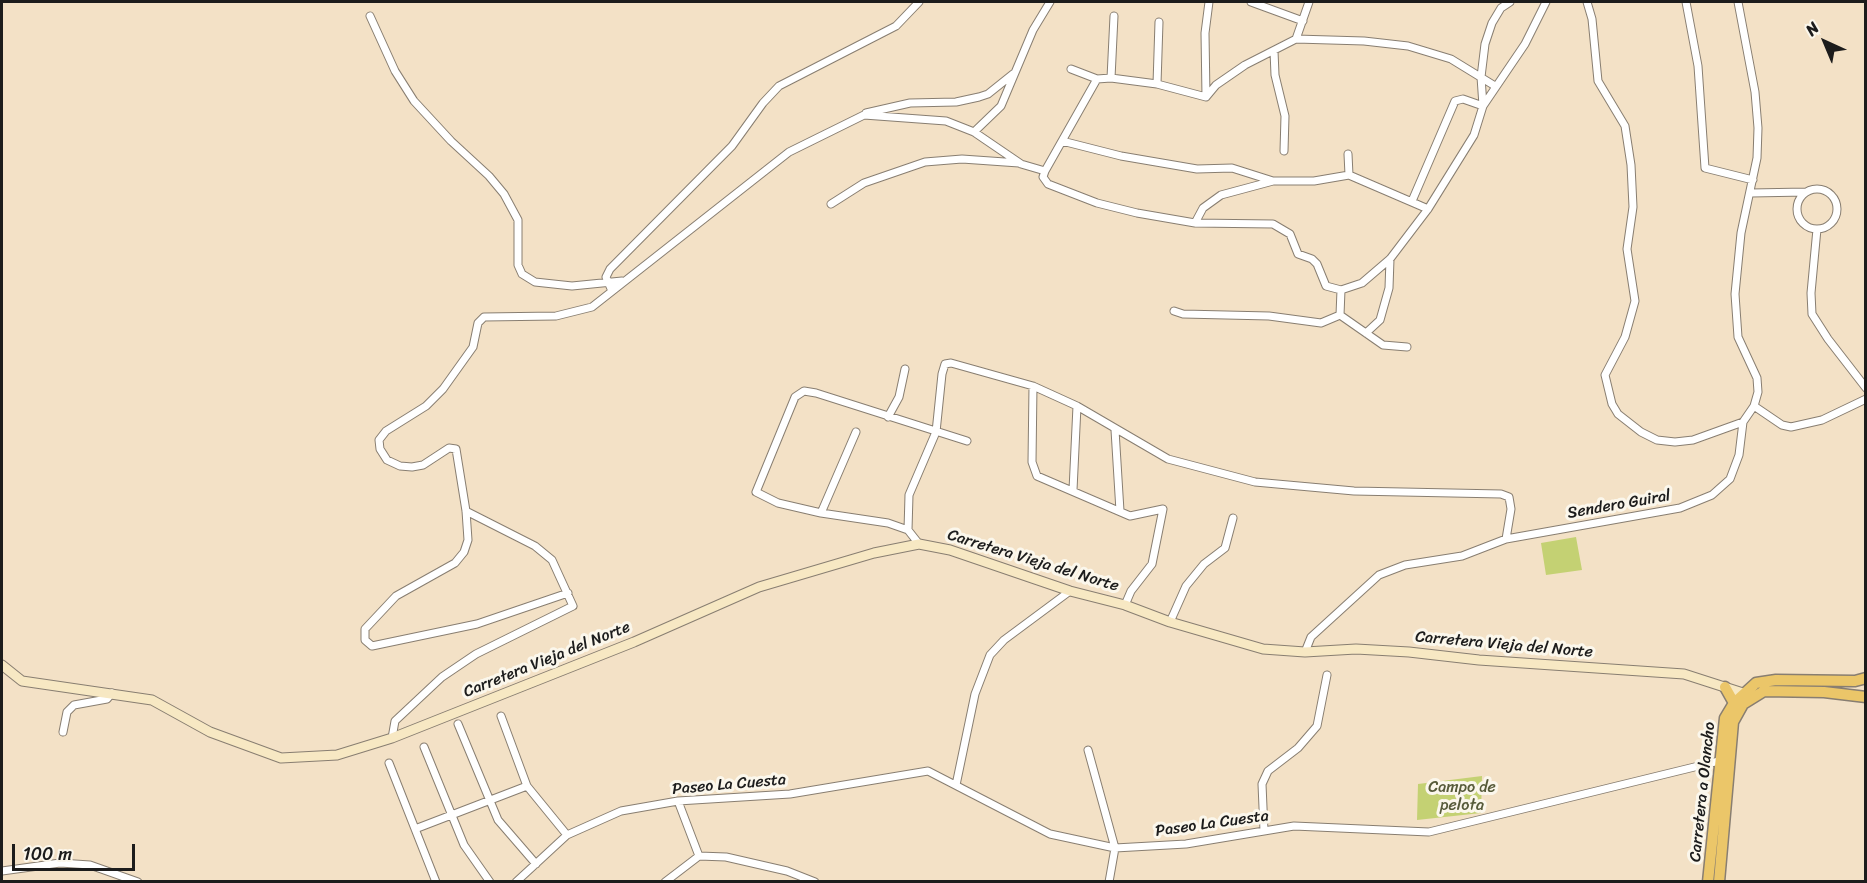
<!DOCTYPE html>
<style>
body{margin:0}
#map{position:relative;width:1867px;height:883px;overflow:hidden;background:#f3e1c6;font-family:Sriracha,sans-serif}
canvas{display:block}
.frame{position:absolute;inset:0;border:3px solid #1c1c1c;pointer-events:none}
.north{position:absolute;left:1795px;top:12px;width:60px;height:60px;-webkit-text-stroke:4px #fbf7ec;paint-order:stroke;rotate:316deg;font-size:16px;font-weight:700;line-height:24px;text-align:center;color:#1c1c1c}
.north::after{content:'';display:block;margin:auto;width:21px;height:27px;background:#1c1c1c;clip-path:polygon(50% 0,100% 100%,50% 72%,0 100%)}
.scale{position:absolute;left:12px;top:844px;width:123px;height:27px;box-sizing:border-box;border:3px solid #1c1c1c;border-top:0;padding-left:8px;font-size:18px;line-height:21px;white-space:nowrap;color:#1c1c1c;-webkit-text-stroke:4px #fbf7ec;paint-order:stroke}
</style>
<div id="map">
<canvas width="1867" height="883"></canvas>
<div class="frame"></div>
<div class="north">N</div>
<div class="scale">100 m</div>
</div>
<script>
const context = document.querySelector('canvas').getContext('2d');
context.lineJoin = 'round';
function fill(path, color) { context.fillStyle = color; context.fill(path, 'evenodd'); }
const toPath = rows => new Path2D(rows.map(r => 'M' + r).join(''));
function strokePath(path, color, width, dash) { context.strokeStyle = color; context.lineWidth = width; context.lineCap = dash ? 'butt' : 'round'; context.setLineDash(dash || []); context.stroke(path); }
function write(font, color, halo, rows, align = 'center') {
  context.font = font + ' Sriracha,sans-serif'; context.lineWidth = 6; context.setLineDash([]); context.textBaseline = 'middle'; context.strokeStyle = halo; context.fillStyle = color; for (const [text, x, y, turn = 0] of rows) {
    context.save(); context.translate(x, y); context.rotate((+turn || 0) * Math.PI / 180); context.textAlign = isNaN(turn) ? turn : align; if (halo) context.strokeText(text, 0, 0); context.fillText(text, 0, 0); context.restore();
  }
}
fill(toPath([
 [1576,537,1582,570,1546,575,1541,543],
 [1482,776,1481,813,1417,820,1418,784]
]), '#c4d173');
const street = toPath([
 [1251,2,1303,21],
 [1587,2,1592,19,1598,81,1625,126,1631,165,1633,207,1627,249,1635,301,1625,337,1605,375,1612,404,1618,414,1641,432,1657,440,1675,442,1693,440,1743,422],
 [1686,2,1698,66,1705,168,1753,180],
 [370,16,395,71,414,101,451,141,489,176,504,194,518,220,518,265,522,274,535,282,572,286,622,281],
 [1296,39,1309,2],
 [1274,51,1275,75,1285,116,1284,151],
 [1071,69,1097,79,1111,78,1157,84,1206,97,1216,85,1245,65,1296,39,1364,41,1408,46,1451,59,1495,86],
 [1111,78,1114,16],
 [1097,79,1045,171,1043,177,1048,184,1097,203,1137,213,1195,223,1273,224,1290,234,1298,254,1312,259,1317,264,1326,286,1341,290,1362,283,1390,259,1428,209,1474,135,1483,106,1525,44,1546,2],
 [1157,84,1159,22],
 [1206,97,1205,33,1209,2],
 [866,113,910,103,956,102,979,97,988,94,1013,74],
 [974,132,1001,106,1033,30,1050,2],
 [1062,141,1121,156,1197,169,1232,168,1273,181,1314,181,1349,175,1428,209],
 [1348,154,1349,175],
 '1797 209a20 20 0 1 1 40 0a20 20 0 1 1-40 0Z',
 [1751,193,1806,192],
 [1412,201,1455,101,1463,99,1483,106,1481,77,1485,44,1492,23,1501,8,1510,2],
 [831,204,864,183,925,162,962,159,1019,163],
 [1195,223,1203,208,1221,195,1273,181],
 [1817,229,1811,293,1812,314,1828,339,1866,388],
 [612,291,606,277,610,269,732,146,763,103,779,86,896,26,919,2],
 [1174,311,1183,314,1269,316,1321,323,1340,315,1383,345,1407,347],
 [1340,315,1341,290],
 [1366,333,1380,320,1389,288,1390,259],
 [1033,386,1032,462,1037,476,1130,516,1163,509,1152,564,1131,591,1125,605],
 [1754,406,1782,425,1791,427,1822,420,1866,399],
 [888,417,899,397,905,369],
 [1115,430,1120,511],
 [1073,490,1077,406],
 [821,513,856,432],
 [908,530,909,495,936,432,942,374,945,364,951,363,1033,386,1077,406,1168,459,1255,482,1354,491,1501,494,1509,497,1511,509,1506,539],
 [919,544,908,530,888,523,821,513,778,503,756,492,795,397,804,391,816,393,967,441],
 [568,593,477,624,372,646,365,640,365,629,396,596,455,563,464,552,468,540,466,511,456,449,449,448,423,465,412,467,400,466,387,460,380,449,379,440,386,431,426,406,443,389,473,347,478,323,484,317,556,316,592,307,789,152,864,115,946,121,974,132,1021,164,1045,171],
 [1170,622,1186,586,1204,564,1225,548,1233,518],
 [1305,652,1311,637,1379,575,1405,565,1462,556,1506,539,1680,508,1712,495,1730,479,1739,455,1743,422,1754,406,1758,392,1757,378,1738,337,1735,294,1741,233,1757,158,1758,128,1755,92,1738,2],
 [501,716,527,786,567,835],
 [458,724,498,820,536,864],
 [63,732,67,712,74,705,107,699,112,693],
 [392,738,395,721,442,677,476,654,573,606,552,560,535,546,466,511],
 [424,747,464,845,490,882],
 [1088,750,1115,848,1109,882],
 [389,763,436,882],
 [956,785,975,694,990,655,1004,640,1070,591],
 [678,801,699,856,726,857,787,871,815,882],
 [415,829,527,786],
 [1264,831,1262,784,1268,771,1298,748,1317,726,1327,675],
 [2,871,60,863,90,865,138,882],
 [516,882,567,835,621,811,678,801,790,794,928,771,1050,834,1115,848,1186,844,1294,826,1429,832,1723,760],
 [665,882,699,856]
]);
const secondary = toPath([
 [2,665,22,681,152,700,210,732,281,758,337,755,392,738,634,642,759,587,874,553,919,544,950,550,1070,591,1125,605,1170,622,1263,649,1305,652,1356,649,1409,652,1479,660,1684,674,1743,693]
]);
const primary = toPath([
 [1725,687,1734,703],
 [1708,882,1725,718,1734,703,1756,683,1776,680,1855,681,1866,678],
 [1719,882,1733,722,1743,704,1764,691,1824,692,1866,697]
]);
strokePath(street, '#887e71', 9);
strokePath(secondary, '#887e71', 11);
strokePath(primary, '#887e71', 13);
strokePath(street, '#fff', 7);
strokePath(secondary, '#f7e8c3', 9);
strokePath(primary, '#ebc669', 10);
write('16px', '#1c1c1c', '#fbf7ec', [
 ["Sendero Guiral",1619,505,-10],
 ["Carretera Vieja del Norte",1033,561,17],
 ["Carretera Vieja del Norte",1504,645,5],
 ["Carretera Vieja del Norte",547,660,-22],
 ["Paseo La Cuesta",729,785,-5],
 ["Carretera a Olancho",1703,792,-84],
 ["Paseo La Cuesta",1212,824,-8]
]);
write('16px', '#575b3a', '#fbf7ec', [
 ["Campo de",1462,788],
 ["pelota",1462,806]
]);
</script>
